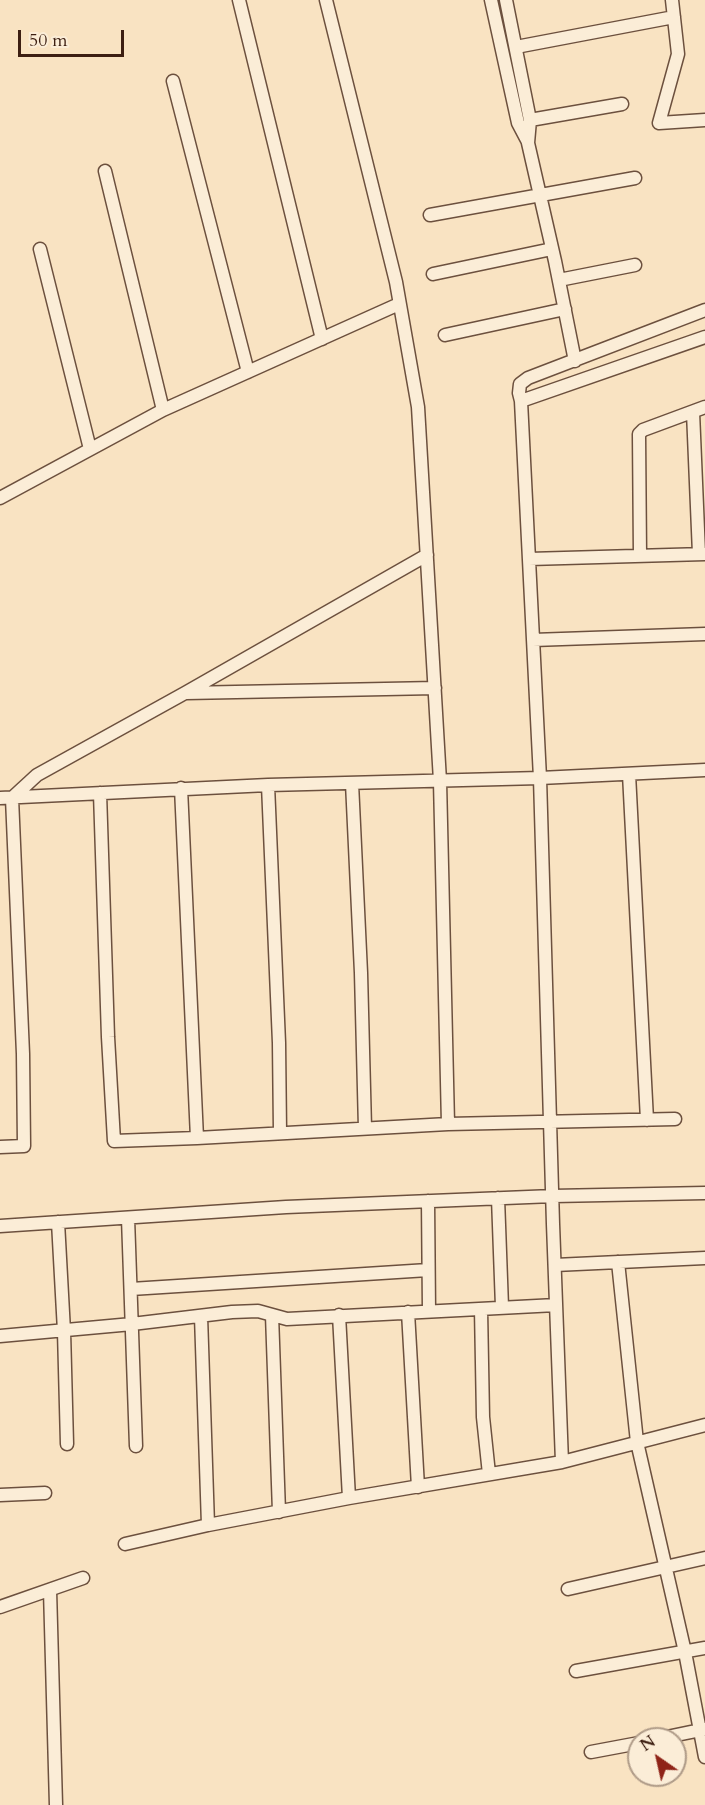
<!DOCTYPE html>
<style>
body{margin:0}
#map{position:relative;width:705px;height:1805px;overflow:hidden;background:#f9e3c2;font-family:Cardo,serif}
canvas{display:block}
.north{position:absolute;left:627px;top:1727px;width:60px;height:60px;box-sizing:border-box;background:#fbedd7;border:2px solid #af9b88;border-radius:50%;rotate:326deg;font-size:16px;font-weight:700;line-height:24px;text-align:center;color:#3d1f12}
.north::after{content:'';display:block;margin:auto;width:21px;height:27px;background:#8f2418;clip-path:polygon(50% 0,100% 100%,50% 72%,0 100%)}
.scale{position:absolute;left:18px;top:30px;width:106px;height:27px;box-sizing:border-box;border:3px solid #3d1f12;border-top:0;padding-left:8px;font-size:18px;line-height:21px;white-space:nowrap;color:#3d1f12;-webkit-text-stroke:4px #fbedd7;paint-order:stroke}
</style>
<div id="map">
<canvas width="705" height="1805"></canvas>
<div class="north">N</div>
<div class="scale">50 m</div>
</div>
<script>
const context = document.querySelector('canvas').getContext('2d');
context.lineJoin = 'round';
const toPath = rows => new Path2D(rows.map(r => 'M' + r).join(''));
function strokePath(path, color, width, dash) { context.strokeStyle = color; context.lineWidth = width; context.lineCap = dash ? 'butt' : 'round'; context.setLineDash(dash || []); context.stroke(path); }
const street = toPath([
 [239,0,322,339],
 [326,0,396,282,418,407,440,781,448,1124],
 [491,0,518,123,528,142],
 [506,0,530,120,528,143,555,261,575,361],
 [672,0,678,54,659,123,705,120],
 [516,47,674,17],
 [173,81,248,372],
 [530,120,622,104],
 [105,171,163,410],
 [430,215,635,178],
 [40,249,90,449],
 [433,274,552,249],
 [559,280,635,265],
 [705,310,528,378,520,384,519,393,521,401,540,778,705,770],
 [445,335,565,309],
 [521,401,705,337],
 [693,412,699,554],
 [0,498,163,410,399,304],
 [640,556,639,434,643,430,705,407],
 [529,559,705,554],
 [533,640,705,634],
 [186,693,435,688],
 [629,774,647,1120],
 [352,783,361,973,365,1128],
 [181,788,197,1138],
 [100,793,108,1037,114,1141,197,1138,448,1124,675,1119],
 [0,798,268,785],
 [280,1132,279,1043,268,785,540,778,553,1224,562,1462],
 [0,1147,24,1146,23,1054,12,798,37,775,185,693,427,555],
 [498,1198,502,1307],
 [428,1201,429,1311],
 [128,1218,136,1446],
 [58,1222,64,1331,67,1444],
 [0,1226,286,1207,553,1196,705,1193],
 [618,1262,637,1442,685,1652,705,1757],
 [555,1265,705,1258],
 [131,1289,428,1270],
 [481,1309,483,1417,489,1474],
 [408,1312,418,1487],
 [272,1315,279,1512],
 [339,1315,349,1498],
 [201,1316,208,1525],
 [0,1336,132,1324,232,1312,258,1311,287,1319,556,1305],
 [0,1495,45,1493],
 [125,1544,208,1525,349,1498,562,1462,705,1425],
 [568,1589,705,1558],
 [50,1590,56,1805],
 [0,1607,83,1578],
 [576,1671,705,1648],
 [657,1739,705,1729],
 [591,1752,639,1743]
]);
strokePath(street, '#6c503e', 15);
strokePath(street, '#fbedd7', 12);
</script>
